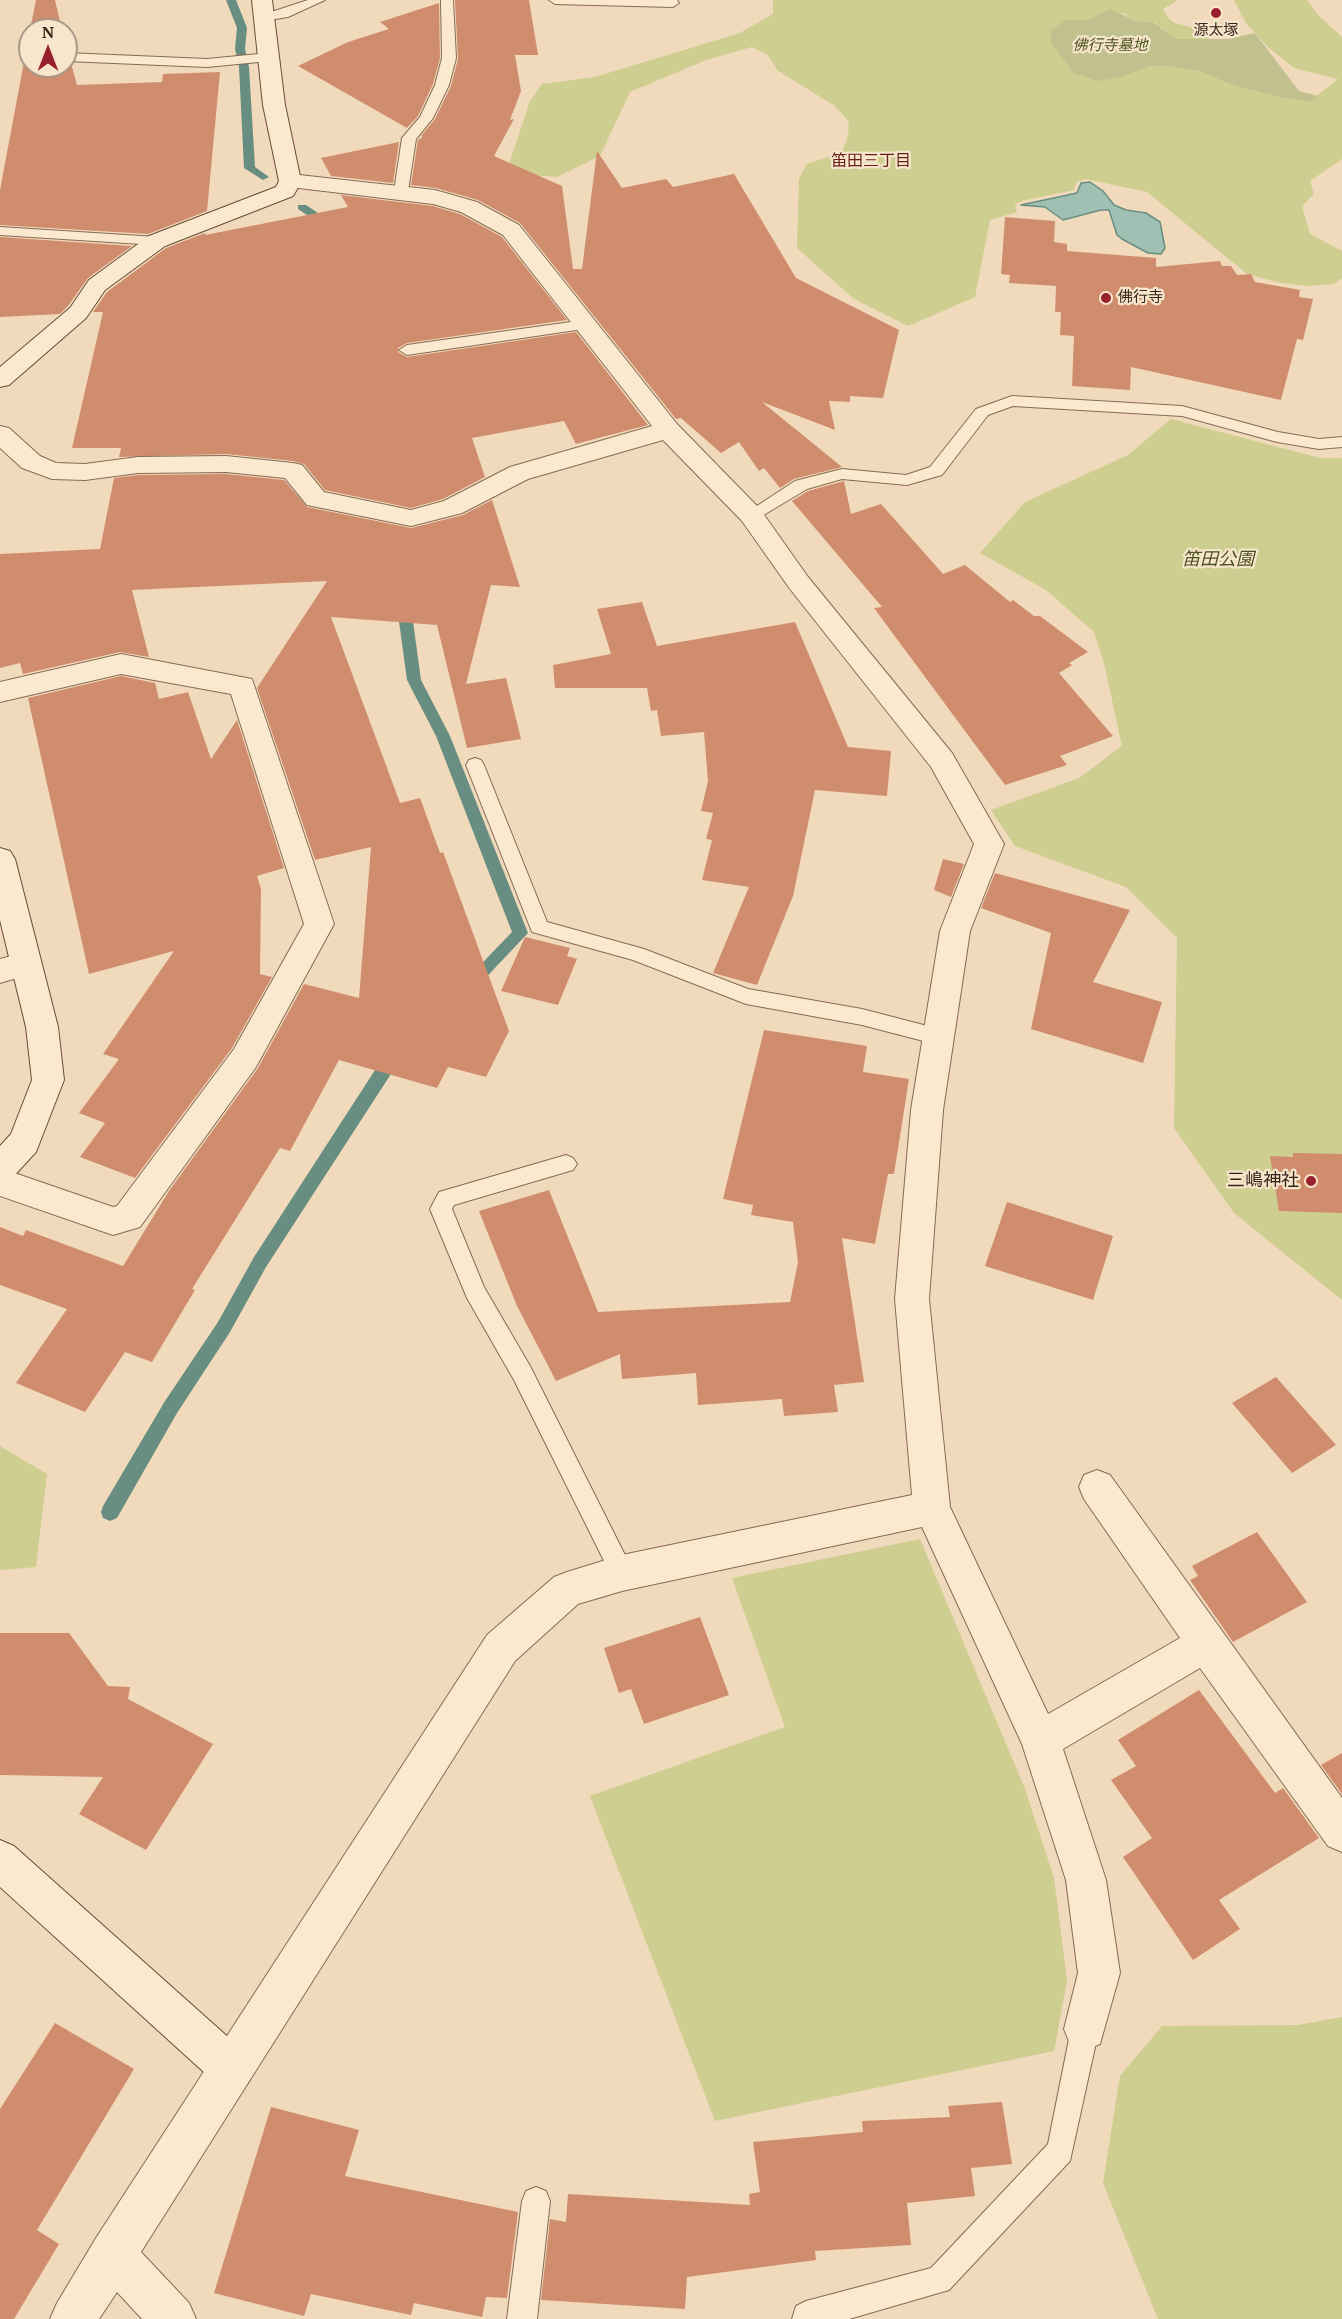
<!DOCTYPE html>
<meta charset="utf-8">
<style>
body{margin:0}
#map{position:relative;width:1342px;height:2319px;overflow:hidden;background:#f0dabb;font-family:"PT Serif",serif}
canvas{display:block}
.north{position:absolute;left:18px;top:18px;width:60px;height:60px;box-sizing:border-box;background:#f7e6cb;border:2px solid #a99884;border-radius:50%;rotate:0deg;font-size:16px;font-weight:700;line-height:24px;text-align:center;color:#35241a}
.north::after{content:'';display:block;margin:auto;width:21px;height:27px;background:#99212f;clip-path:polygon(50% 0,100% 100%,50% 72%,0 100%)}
</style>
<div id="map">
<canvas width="1342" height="2319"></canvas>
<div class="north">N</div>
</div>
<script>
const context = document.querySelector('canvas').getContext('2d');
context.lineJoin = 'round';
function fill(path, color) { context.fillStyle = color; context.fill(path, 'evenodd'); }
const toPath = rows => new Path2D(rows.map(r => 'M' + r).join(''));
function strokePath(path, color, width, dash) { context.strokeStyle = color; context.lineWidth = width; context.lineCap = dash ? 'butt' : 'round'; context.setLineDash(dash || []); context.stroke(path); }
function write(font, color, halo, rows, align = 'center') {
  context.font = font + ' "PT Serif","Noto Sans JP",serif'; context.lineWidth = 4.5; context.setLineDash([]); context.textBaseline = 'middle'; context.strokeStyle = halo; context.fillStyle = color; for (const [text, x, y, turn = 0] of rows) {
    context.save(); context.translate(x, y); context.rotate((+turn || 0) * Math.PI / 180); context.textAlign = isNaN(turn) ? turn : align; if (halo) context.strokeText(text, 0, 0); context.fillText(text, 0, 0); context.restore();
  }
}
fill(toPath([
 [773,0,1178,0,1163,9,1168,18,1175,23,1210,33,1207,39,1176,39,1154,22,1136,21,1123,13,1098,16,1087,20,1065,20,1138,70,1151,66,1171,66,1202,72,1251,89,1309,102,1338,79,1294,68,1269,48,1246,23,1234,0,1307,0,1318,15,1342,37,1342,159,1310,181,1314,194,1302,206,1310,234,1342,251,1342,278,1334,284,1307,286,1281,283,1247,274,1147,192,1086,179,1077,182,1074,190,1022,201,1015,204,1017,212,990,220,975,297,908,326,854,299,797,248,799,179,807,164,842,152,848,136,849,122,835,106,777,70,768,55,752,47,706,60,630,92,600,156,557,177,506,173,530,101,542,84,595,77,740,33,773,14],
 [1171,419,1320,458,1342,458,1342,1300,1234,1213,1174,1128,1177,938,1126,887,1015,846,991,810,1079,778,1122,746,1104,663,1094,632,1046,590,980,553,1025,502,1128,455],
 [0,1446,47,1474,36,1567,0,1570],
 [920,1539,1025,1789,1054,1878,1067,1981,1054,2051,715,2121,590,1796,785,1727,732,1578],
 [1342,2017,1342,2319,1158,2319,1103,2183,1120,2076,1162,2026,1298,2025]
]), '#cdce8f');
fill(toPath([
 [1111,9,1136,21,1153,22,1176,39,1228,39,1255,33,1299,91,1318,96,1310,102,1280,97,1230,84,1202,72,1171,66,1151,66,1117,78,1097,81,1074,73,1050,42,1051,31,1065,20,1087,20]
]), '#c1c18f');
const water = toPath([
 [1090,182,1103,191,1114,205,1126,210,1146,213,1160,222,1165,248,1161,254,1148,253,1122,239,1117,235,1109,210,1101,210,1063,220,1045,207,1021,205,1077,193,1081,183,1090,182]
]);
fill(water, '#9fc0b3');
strokePath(water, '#678e80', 1.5);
fill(toPath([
 [226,0,236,0,247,28,245,49,249,67,255,167,269,177,263,180,244,168,239,67,235,49,237,28,226,0],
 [298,205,306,205,321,215,331,231,329,233,321,233,313,219,298,209,298,205],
 [409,597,416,602,412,614,421,680,450,736,528,933,476,988,471,990,463,984,466,980,512,932,436,736,407,680,398,614,404,599,409,597],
 [394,1049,402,1055,400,1060,266,1267,230,1332,177,1413,117,1518,110,1521,103,1518,101,1512,103,1506,165,1401,218,1322,254,1257,388,1050,394,1049]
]), '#678e80');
fill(toPath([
 [36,0,55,0,62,30,30,30],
 [455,0,529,0,538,55,515,55,521,91,510,120,514,119,494,156,562,186,573,269,582,269,597,151,622,188,666,179,673,187,734,174,796,278,899,330,883,398,850,396,850,402,829,401,835,430,762,402,842,467,794,479,780,488,764,468,759,471,739,442,721,453,681,418,676,419,520,223,478,200,436,188,411,185,418,140,423,137,421,136,435,119,451,86,458,59],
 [439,3,440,58,433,84,418,116,407,128,298,66,348,42,389,29,380,22],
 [30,30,30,66,66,66,66,63,71,63,77,85,162,82,163,74,220,72,207,211,148,234,0,225,0,190],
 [399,142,393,183,331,176,321,158],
 [341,195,433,206,460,214,502,237,567,320,407,343,398,348,398,352,407,357,576,332,648,425,576,444,564,421,472,438,485,477,443,499,411,508,325,490,304,464,293,461,226,454,119,457,121,448,72,448,103,312,93,312,107,292,166,248,205,233,205,235,348,207],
 [1005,217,1055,221,1054,242,1067,244,1067,251,1156,258,1156,267,1220,261,1222,266,1231,266,1237,275,1251,274,1255,282,1300,290,1299,297,1313,299,1303,340,1297,339,1281,400,1131,367,1130,390,1072,386,1074,336,1060,335,1061,312,1055,312,1056,286,1009,283,1010,275,1001,274],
 [0,237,132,246,88,278,68,306,60,314,0,317],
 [226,474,284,480,307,507,411,528,463,515,492,500,520,587,491,585,466,684,506,678,521,739,467,748,437,625,331,617,400,803,420,798,440,853,443,852,509,1031,486,1077,448,1067,437,1088,339,1060,290,1151,280,1148,192,1289,195,1290,152,1362,125,1352,85,1412,16,1383,67,1309,0,1285,0,1227,23,1236,26,1230,123,1266,169,1191,258,1068,304,984,359,998,371,847,315,860,257,688,327,581,132,590,149,657,120,652,23,674,20,663,0,668,0,554,100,549,114,478,138,475],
 [844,481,851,514,881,504,943,574,965,565,1010,602,1013,600,1034,616,1040,616,1088,652,1069,663,1072,665,1059,673,1113,736,1060,756,1067,765,1005,785,874,608,882,607,792,501,808,491],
 [642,602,657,646,795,622,848,747,891,751,887,796,815,790,793,896,757,985,713,973,749,887,702,880,712,840,706,839,713,813,701,811,708,781,704,732,661,736,657,710,651,711,647,688,555,688,553,665,611,654,597,609],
 [121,676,155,683,159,699,188,692,211,759,237,720,284,868,257,876,261,889,260,974,272,977,232,1048,135,1178,80,1157,105,1123,79,1113,119,1059,103,1054,174,951,89,974,28,698],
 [943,859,964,864,951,897,934,890],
 [995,873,1130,910,1093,982,1162,1002,1143,1063,1031,1029,1051,933,981,908],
 [525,937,570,948,567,956,577,959,558,1005,501,991],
 [764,1030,867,1046,863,1072,909,1079,894,1174,888,1174,875,1244,842,1238,864,1382,834,1385,838,1412,784,1416,782,1399,698,1405,696,1373,622,1379,620,1354,556,1381,517,1306,479,1211,549,1190,598,1312,790,1302,798,1262,793,1222,751,1215,753,1205,723,1199],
 [1293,1153,1342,1154,1342,1213,1279,1211,1270,1156,1293,1157],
 [1007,1202,1113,1236,1093,1300,985,1266],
 [1276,1377,1336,1445,1292,1473,1232,1403],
 [1257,1532,1307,1602,1233,1642,1190,1580,1198,1576,1192,1566],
 [700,1617,729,1695,644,1724,631,1689,619,1693,604,1648],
 [0,1633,69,1633,108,1686,130,1687,128,1699,213,1744,146,1850,79,1814,103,1777,0,1775],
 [1199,1690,1275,1793,1283,1788,1319,1838,1219,1900,1240,1929,1193,1960,1123,1857,1152,1838,1111,1780,1136,1766,1118,1740],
 [1342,1753,1342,1794,1321,1765],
 [55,2023,134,2069,37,2230,59,2244,14,2319,0,2319,0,2109],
 [1002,2102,1012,2164,971,2168,975,2196,907,2203,911,2245,815,2251,816,2260,687,2277,685,2309,541,2300,550,2219,566,2222,568,2194,750,2205,749,2194,760,2192,753,2142,863,2132,862,2121,950,2117,948,2106],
 [271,2107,359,2130,345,2176,518,2212,507,2298,486,2297,482,2317,414,2303,411,2315,311,2294,304,2316,214,2293]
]), '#d08d6e');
const lane = toPath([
 [308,0,325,0,288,17,263,21,256,17,308,0],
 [441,0,453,0,456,58,449,85,433,118,416,139,408,191,401,195,394,191,402,138,420,117,435,85,442,58,441,0],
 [549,0,677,0,679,3,673,7,555,4,549,0],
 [66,53,207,59,269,53,276,57,269,61,207,67,66,61,66,53],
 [0,227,157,237,164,241,157,245,0,235,0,227],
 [585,320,593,325,590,328,407,355,399,350,407,345,585,320],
 [1012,396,1182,406,1278,432,1319,439,1342,437,1342,447,1319,449,1277,442,1182,416,1013,406,988,415,942,475,907,485,842,479,807,489,757,519,751,520,743,515,795,481,842,469,906,475,930,467,976,409,1012,396],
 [475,758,481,760,484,765,547,922,644,949,748,989,862,1009,939,1029,946,1031,949,1037,946,1043,939,1045,862,1025,746,1004,633,960,532,932,466,765,469,760,475,758],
 [566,1155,573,1158,577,1164,573,1170,454,1205,452,1209,484,1287,530,1366,630,1565,634,1573,630,1581,622,1584,614,1581,514,1380,467,1298,430,1209,439,1192,566,1155],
 [1085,2015,1095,2019,1099,2029,1070,2161,949,2290,849,2319,792,2319,796,2306,806,2301,931,2268,1048,2144,1071,2029,1075,2019,1085,2015],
 [536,2187,546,2191,550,2201,537,2319,507,2319,522,2201,526,2191,536,2187]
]);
const street = toPath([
 [290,174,435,190,477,202,519,225,677,424,760,509,808,577,952,753,1004,844,970,931,943,1110,929,1299,950,1507,1048,1714,1180,1638,1084,1499,1079,1487,1084,1475,1097,1470,1110,1475,1342,1798,1342,1852,1328,1846,1200,1668,1063,1749,1106,1880,1120,1973,1100,2044,1085,2050,1070,2044,1064,2029,1078,1973,1066,1880,1022,1744,922,1527,622,1591,578,1604,515,1661,141,2252,189,2303,196,2319,142,2319,117,2292,99,2319,50,2319,57,2303,96,2238,487,1635,554,1577,567,1572,622,1555,912,1495,895,1299,911,1110,940,931,974,844,931,767,790,589,742,521,663,440,528,479,462,513,411,526,307,505,285,478,226,472,138,473,85,480,52,479,22,468,0,448,0,426,9,428,40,456,56,463,85,464,138,457,226,456,293,463,302,465,324,492,411,510,444,501,510,467,652,426,503,235,461,212,433,204,282,186,279,181,282,176,290,174],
 [121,654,252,679,334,924,256,1067,140,1227,113,1235,0,1196,0,1168,113,1207,117,1206,234,1049,304,924,231,694,121,674,0,702,0,682,121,654],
 [26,952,37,956,41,964,37,972,0,983,0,959,26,952]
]);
const secondary = toPath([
 [252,0,272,0,285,105,301,181,296,191,293,196,165,246,105,290,86,318,9,385,0,387,0,367,70,308,89,280,149,236,276,187,279,181,263,105,252,0],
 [0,848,10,851,15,859,58,1027,64,1080,36,1152,12,1178,0,1182,0,1146,11,1134,32,1080,26,1027,0,920,0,848],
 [0,1840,14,1846,247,2054,254,2069,247,2084,232,2091,217,2084,0,1887,0,1840]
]);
strokePath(lane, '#876a54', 2);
strokePath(street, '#876a54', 2);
strokePath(secondary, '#694b38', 2);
fill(lane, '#fae9ce');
fill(street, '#fae9ce');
fill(secondary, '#fae9ce');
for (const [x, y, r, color] of [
 [1216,13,6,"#99212f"],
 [1106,298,6,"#99212f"],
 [1311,1181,6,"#99212f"]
]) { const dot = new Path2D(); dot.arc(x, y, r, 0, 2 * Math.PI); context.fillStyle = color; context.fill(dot); strokePath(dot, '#f7e6cb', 2); }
write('15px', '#35241a', '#f7e6cb', [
 ["源太塚",1216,31],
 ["佛行寺",1118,298,"left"]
]);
write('italic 15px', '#4b5320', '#f7e6cb', [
 ["佛行寺墓地",1110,46]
]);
write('16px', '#641f17', '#f7e6cb', [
 ["笛田三丁目",871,161]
]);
write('italic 18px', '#4b5320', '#f7e6cb', [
 ["笛田公園",1218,560]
]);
write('18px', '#35241a', '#f7e6cb', [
 ["三嶋神社",1299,1181]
], 'right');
</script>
